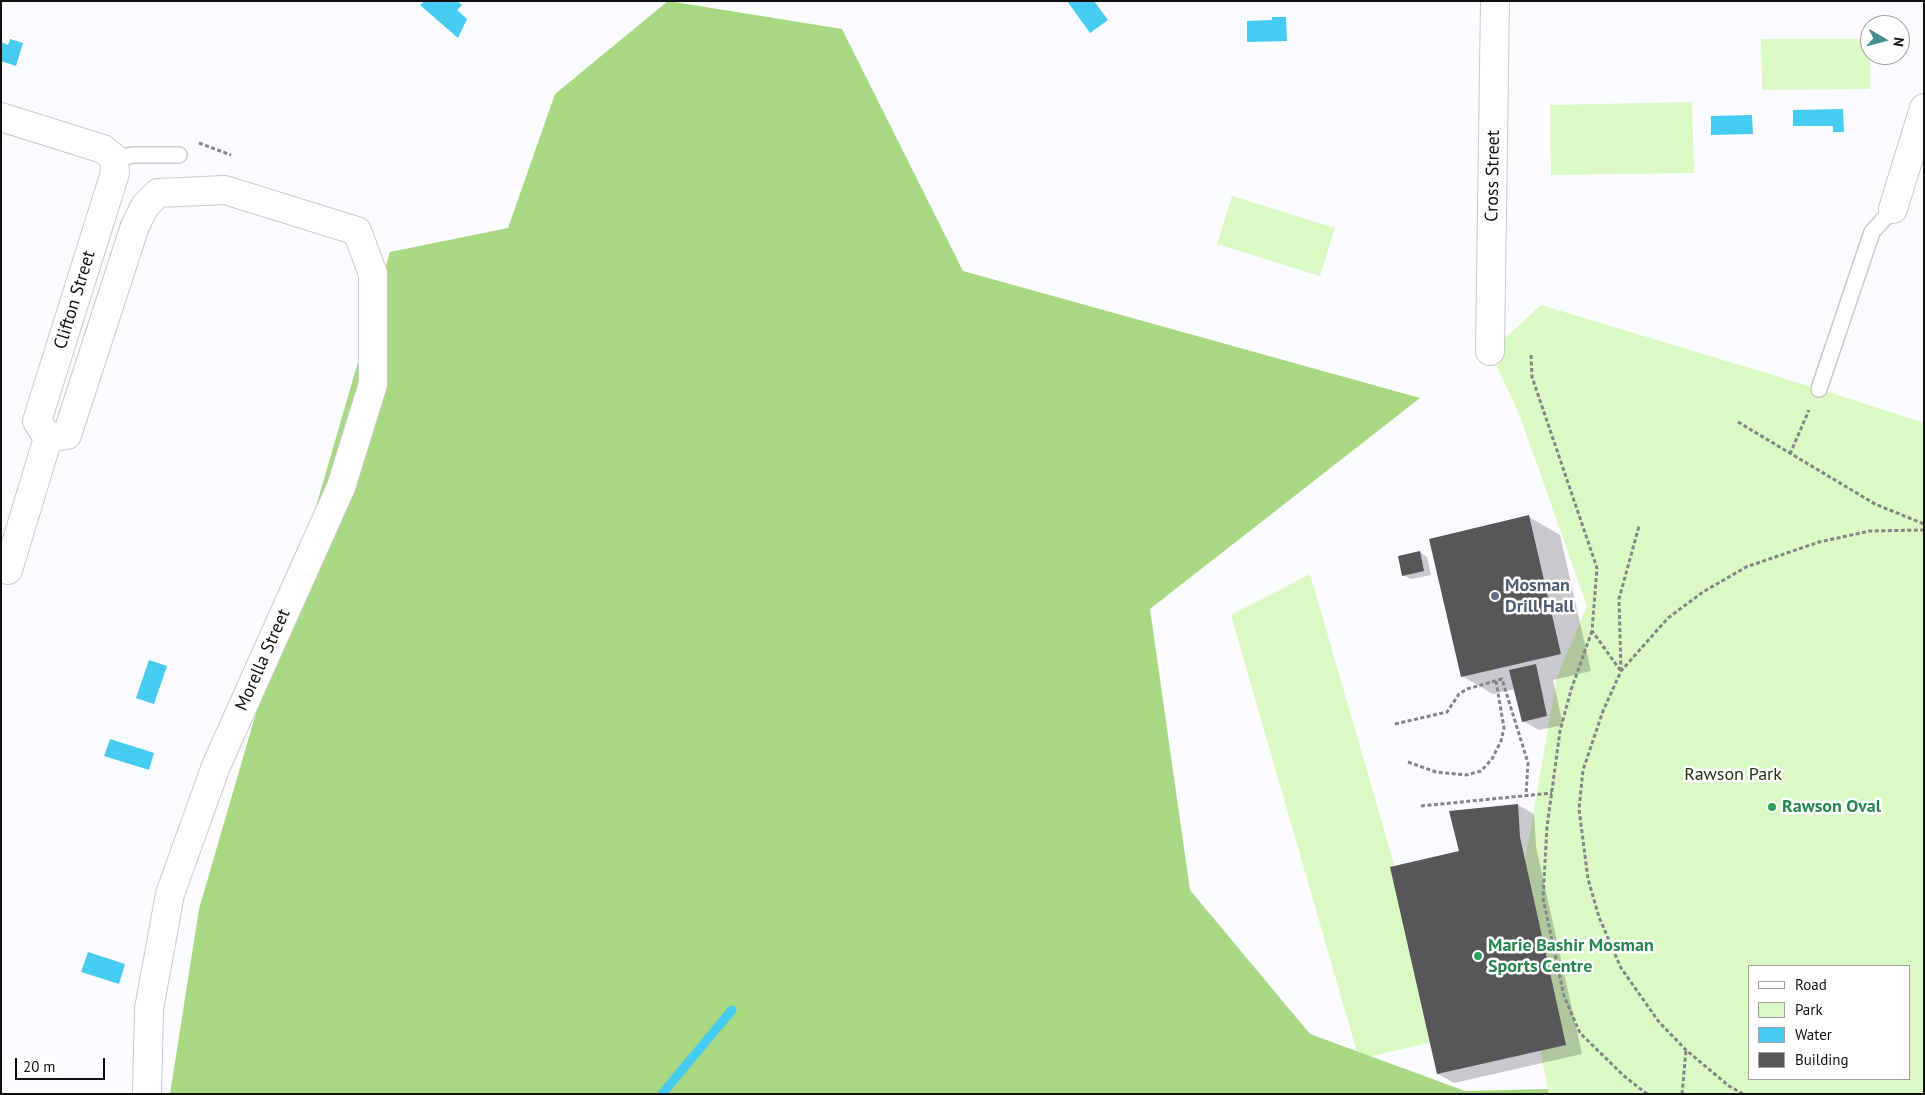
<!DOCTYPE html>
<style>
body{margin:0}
#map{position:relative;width:1925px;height:1095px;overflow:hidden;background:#fafcff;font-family:"PT Sans",sans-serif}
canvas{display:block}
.frame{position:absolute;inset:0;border:2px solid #101011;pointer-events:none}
.legend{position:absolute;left:1748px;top:965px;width:162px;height:115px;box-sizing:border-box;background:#fff;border:1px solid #9f9fa0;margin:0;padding:6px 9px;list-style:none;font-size:15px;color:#101011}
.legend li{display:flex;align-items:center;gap:10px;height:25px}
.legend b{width:25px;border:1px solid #9f9fa0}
.north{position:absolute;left:1860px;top:15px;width:50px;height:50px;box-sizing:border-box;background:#fff;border:1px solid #9f9fa0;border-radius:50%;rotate:98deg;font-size:14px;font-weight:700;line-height:20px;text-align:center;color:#101011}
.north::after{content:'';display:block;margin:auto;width:18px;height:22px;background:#458d8f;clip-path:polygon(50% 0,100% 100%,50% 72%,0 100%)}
.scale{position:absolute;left:15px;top:1058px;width:90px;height:22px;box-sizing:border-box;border:2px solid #101011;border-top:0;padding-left:6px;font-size:15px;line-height:18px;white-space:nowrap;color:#101011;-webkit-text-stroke:4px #fff;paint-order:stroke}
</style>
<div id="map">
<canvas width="1925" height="1095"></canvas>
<div class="frame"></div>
<ul class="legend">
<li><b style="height:6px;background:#fff"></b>Road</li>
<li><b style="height:14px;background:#daf9c3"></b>Park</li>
<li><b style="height:14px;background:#46cbf1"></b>Water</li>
<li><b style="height:14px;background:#575659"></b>Building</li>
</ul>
<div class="north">N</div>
<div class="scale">20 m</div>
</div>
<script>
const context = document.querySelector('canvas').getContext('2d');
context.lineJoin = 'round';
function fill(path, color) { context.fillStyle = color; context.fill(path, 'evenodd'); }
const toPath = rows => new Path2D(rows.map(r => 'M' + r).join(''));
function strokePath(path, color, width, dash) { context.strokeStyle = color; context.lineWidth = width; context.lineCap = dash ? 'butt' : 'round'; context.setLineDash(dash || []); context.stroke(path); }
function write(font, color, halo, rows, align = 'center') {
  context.font = font + ' "PT Sans",sans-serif'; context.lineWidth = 5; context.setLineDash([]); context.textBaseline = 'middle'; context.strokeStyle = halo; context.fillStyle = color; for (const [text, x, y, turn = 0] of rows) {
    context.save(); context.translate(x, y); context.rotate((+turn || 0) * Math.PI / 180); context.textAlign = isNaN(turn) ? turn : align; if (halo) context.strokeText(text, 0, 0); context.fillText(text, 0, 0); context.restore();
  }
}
fill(toPath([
 [1761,39,1870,39,1870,89,1762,90],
 [1692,102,1694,173,1551,175,1550,105],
 [1232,196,1335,228,1320,276,1217,244],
 [1541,305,1819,389,1924,423,1924,1094,1549,1094,1515,919,1557,677,1587,606,1520,416,1490,352],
 [1749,966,1909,966,1909,1079,1749,1079],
 [1310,574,1400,885,1437,1041,1359,1059,1231,615]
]), '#daf9c3');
fill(toPath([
 [668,1,842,29,963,271,1420,398,1150,609,1190,890,1310,1034,1465,1091,1548,1089,1549,1094,170,1094,199,909,390,252,508,228,555,94]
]), '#a9d882');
fill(toPath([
 [425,1,457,1,462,5,457,10,467,19,458,38,420,5],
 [1067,1,1094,1,1108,20,1090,33],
 [1272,17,1286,17,1287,41,1247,42,1247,21,1272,20],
 [10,39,23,43,16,66,1,61,1,42,8,45],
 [1843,109,1844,132,1833,132,1833,126,1793,126,1793,110],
 [1752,115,1753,134,1711,135,1711,116],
 [149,660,167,666,154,704,136,698],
 [110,739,154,753,149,770,104,756],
 [88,952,125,964,119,984,81,972]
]), '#46cbf1');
fill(toPath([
 [1529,517,1560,535,1591,671,1553,680,1563,725,1539,730,1523,721,1515,689,1493,694,1462,676],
 [1420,552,1427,557,1431,575,1411,579,1403,575],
 [1518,805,1534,814,1536,847,1582,1054,1454,1083,1438,1074,1461,852,1451,812]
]), '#0003');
strokePath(toPath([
 [662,1094,732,1010]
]), '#46cbf1', 9);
fill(toPath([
 [1529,515,1561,654,1461,677,1429,539],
 [1420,551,1424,571,1402,576,1398,556],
 [1536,664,1547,716,1522,722,1509,670],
 [1518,804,1520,837,1566,1045,1437,1074,1390,867,1459,851,1449,811]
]), '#575659');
const service = toPath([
 [114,158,134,155,179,155],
 [1819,389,1872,232,1893,209]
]);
const minor = toPath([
 [1,117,103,149,114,158,115,173,37,421,48,438,67,435,135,226,145,206,158,193,225,190,357,231,373,274,373,384,341,487,216,766,170,894,149,1009,147,1094],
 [1893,209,1924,108],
 [1490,351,1495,1],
 [8,570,48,438]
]);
strokePath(service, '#c9cacd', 18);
strokePath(minor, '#c9cacd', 30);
strokePath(toPath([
 [199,143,231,155],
 [1531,355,1532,377,1597,568,1592,631,1621,671],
 [1738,422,1875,504,1924,524],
 [1790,454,1809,410],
 [1592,631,1571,690,1560,731,1547,827,1543,898,1564,996,1580,1033,1624,1076,1647,1094],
 [1621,671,1619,599,1639,526],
 [1395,724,1447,712,1459,694,1467,689,1502,679,1528,763,1526,796],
 [1408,762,1436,772,1466,775,1481,771,1492,759,1501,741,1504,728,1496,681],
 [1421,806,1552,793],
 [1682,1094,1686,1050],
 [1743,1094,1729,1086,1686,1050,1659,1022,1621,968,1599,917,1588,879,1579,809,1583,770,1603,711,1621,671,1668,618,1703,592,1746,567,1819,542,1870,531,1924,530]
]), '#848587', 3, [4, 2.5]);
strokePath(service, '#fff', 15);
strokePath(minor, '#fff', 28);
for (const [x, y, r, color] of [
 [1495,596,5,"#5c6f8a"],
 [1772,807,5,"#2e9e5b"],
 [1478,956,5,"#2e9e5b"]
]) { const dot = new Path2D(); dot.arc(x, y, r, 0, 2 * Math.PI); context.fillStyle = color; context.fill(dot); strokePath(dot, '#fff', 2); }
write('18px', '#101011', '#fff', [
 ["Cross Street",1493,176,-89],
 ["Clifton Street",75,300,-73],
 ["Morella Street",263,660,-66]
]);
write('bold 18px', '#4e5e75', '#fff', [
 ["Mosman",1505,586],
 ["Drill Hall",1505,607]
], 'left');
write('18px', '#213310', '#fff', [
 ["Rawson Park",1733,775]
]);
write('bold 18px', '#27864d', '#fff', [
 ["Rawson Oval",1782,807],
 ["Marie Bashir Mosman",1488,946],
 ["Sports Centre",1488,967]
], 'left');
</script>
